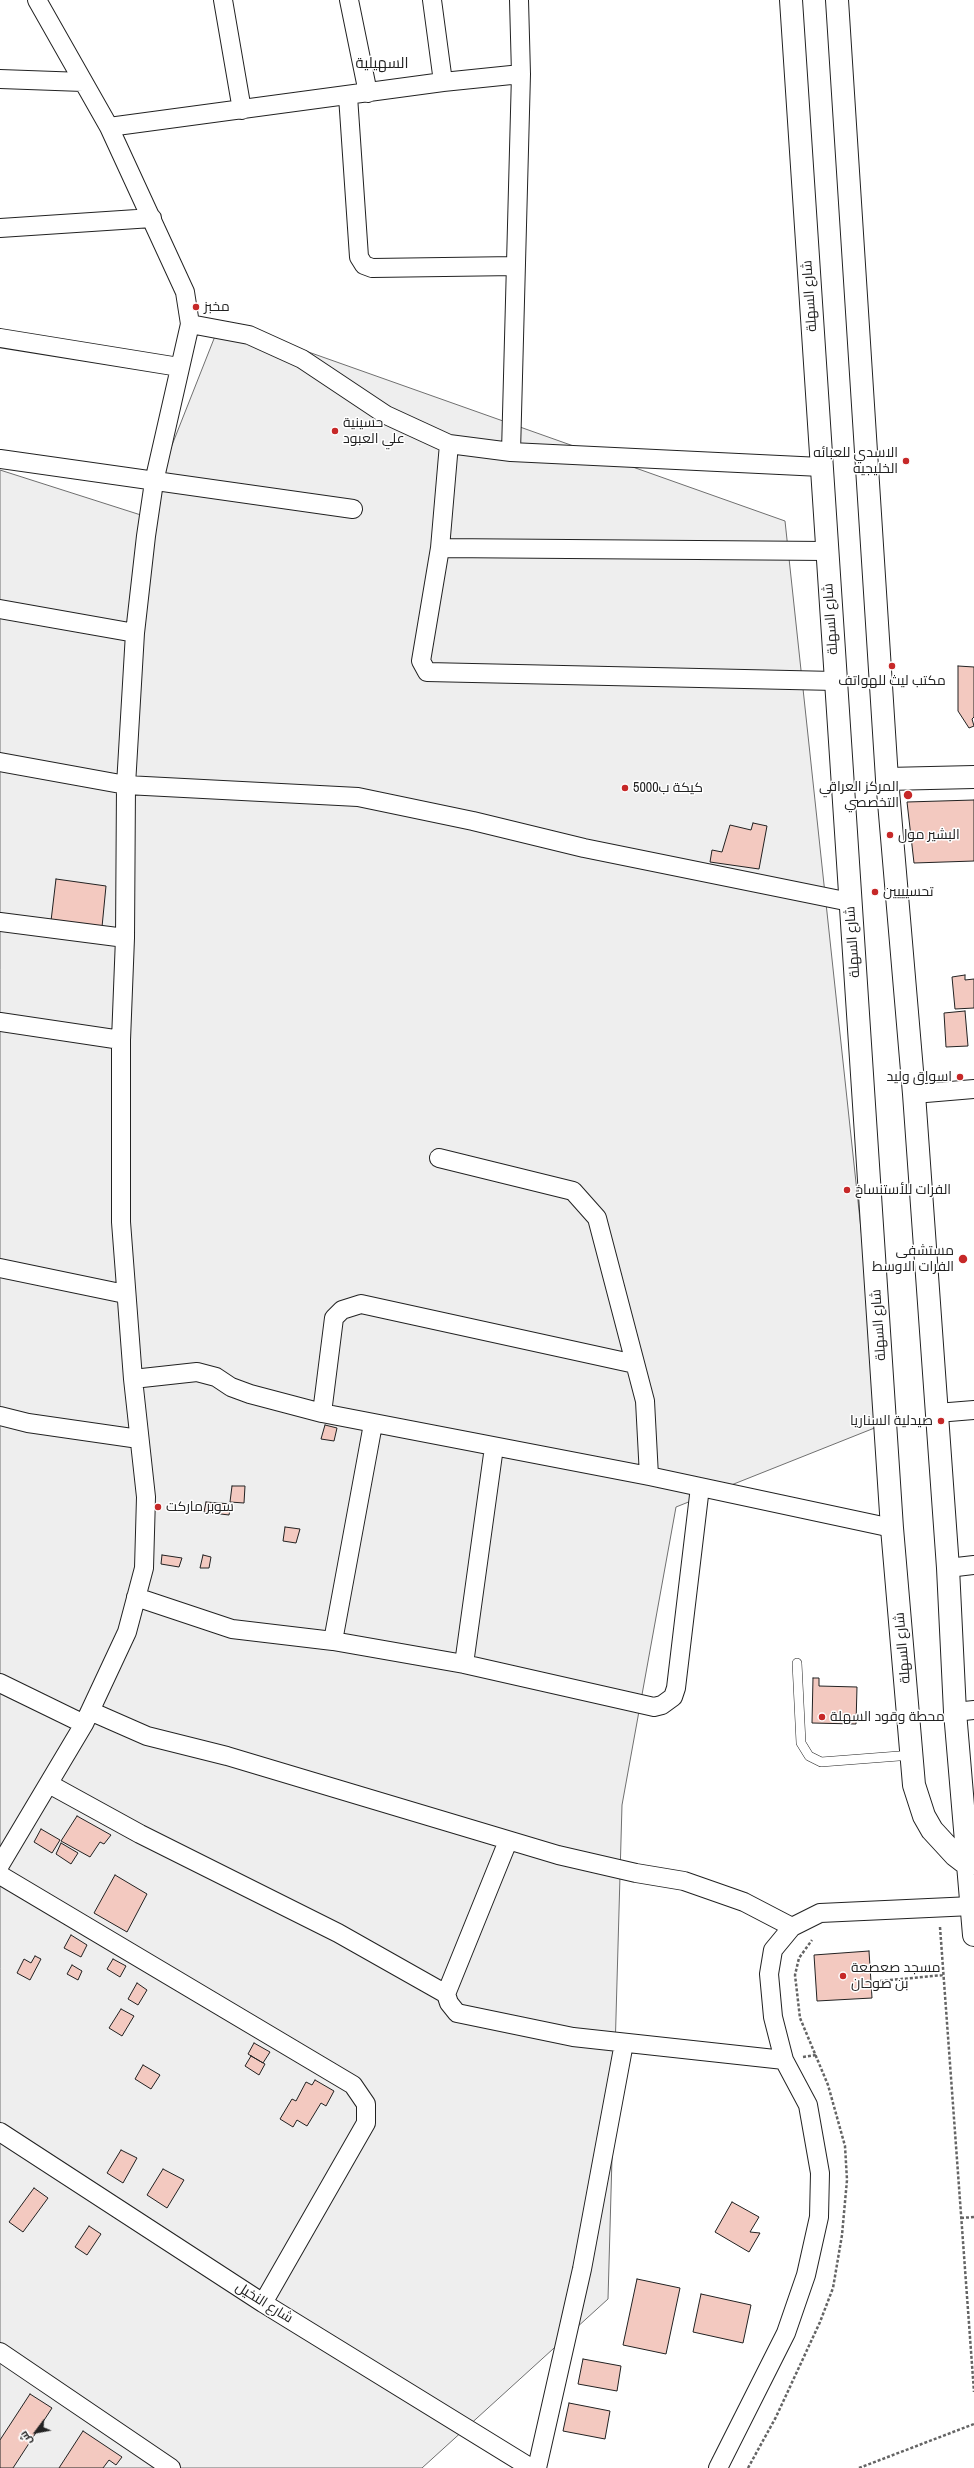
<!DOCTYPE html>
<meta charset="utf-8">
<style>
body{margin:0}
#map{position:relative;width:974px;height:2468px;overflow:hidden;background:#fff;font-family:"Archivo Narrow",Cairo,sans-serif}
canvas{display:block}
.north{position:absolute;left:16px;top:2412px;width:40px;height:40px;-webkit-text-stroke:3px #fff;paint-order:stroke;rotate:238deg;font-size:11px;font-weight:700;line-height:16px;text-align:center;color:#222}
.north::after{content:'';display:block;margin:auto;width:14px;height:18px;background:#222;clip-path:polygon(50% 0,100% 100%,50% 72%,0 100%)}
</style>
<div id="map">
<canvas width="974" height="2468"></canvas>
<div class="north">ش</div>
</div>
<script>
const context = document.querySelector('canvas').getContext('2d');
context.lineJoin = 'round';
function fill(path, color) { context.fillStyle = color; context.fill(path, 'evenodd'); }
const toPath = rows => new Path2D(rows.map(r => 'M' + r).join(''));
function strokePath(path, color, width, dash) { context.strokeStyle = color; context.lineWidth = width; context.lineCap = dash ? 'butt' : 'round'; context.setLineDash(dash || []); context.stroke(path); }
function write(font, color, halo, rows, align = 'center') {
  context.font = font + ' "Archivo Narrow",Cairo,sans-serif'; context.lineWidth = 3; context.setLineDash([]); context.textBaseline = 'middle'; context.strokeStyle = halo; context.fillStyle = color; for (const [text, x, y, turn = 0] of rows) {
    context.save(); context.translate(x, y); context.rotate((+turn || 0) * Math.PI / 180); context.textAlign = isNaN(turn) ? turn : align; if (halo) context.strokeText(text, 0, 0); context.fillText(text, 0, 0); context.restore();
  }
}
const green = toPath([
 [221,321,785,521,882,1425,676,1507,622,1805,608,2299,422,2468,0,2468,0,470,144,516,221,321]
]);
fill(green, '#eee');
strokePath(green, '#6f6f6f', 1);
const building = toPath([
 [958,666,974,667,974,717,972,719,974,726,969,728,958,711,958,666],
 [974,800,974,861,914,863,907,802,974,800],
 [753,823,767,826,759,869,710,862,712,850,722,852,730,825,751,830,753,823],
 [56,879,106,886,102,927,51,921,56,879],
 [965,975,965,980,974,979,974,1008,955,1009,952,977,965,975],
 [965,1011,968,1046,946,1047,944,1013,965,1011],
 [325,1425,337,1428,334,1441,321,1439,325,1425],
 [232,1486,245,1486,244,1503,230,1502,232,1486],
 [206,1502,231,1504,229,1515,204,1512,206,1502],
 [285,1527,300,1529,296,1543,283,1541,285,1527],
 [162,1555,182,1558,179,1567,161,1564,162,1555],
 [203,1555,211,1557,209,1568,200,1568,203,1555],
 [813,1678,819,1678,819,1686,857,1687,856,1724,812,1723,813,1678],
 [77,1816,111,1835,104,1844,100,1842,90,1857,61,1841,77,1816],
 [41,1829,60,1840,52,1853,34,1842,41,1829],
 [61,1843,78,1853,71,1864,56,1854,61,1843],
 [115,1875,147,1894,127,1932,94,1913,115,1875],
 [71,1935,87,1945,81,1957,64,1948,71,1935],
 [869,1951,872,1998,817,2001,814,1955,869,1951],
 [35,1956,41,1959,30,1980,17,1973,24,1959,31,1963,35,1956],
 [113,1959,126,1966,120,1977,107,1969,113,1959],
 [72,1965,82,1971,78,1980,67,1974,72,1965],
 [137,1983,147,1990,138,2005,128,1999,137,1983],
 [121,2009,134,2016,122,2036,109,2028,121,2009],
 [254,2043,270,2052,263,2063,248,2054,254,2043],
 [251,2056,265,2064,259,2075,245,2066,251,2056],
 [143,2065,160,2075,151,2089,135,2079,143,2065],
 [315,2080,334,2091,326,2106,321,2103,307,2126,297,2120,293,2127,280,2119,292,2099,296,2101,306,2082,312,2085,315,2080],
 [121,2150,137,2158,123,2183,107,2173,121,2150],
 [163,2169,184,2180,167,2208,147,2195,163,2169],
 [34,2188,48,2198,23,2232,9,2222,34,2188],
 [732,2202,759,2217,750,2232,760,2233,749,2252,715,2232,732,2202],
 [89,2226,101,2234,87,2255,75,2247,89,2226],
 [637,2279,680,2288,666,2354,623,2345,637,2279],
 [701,2294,751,2305,743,2343,693,2332,701,2294],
 [583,2359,621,2366,617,2391,578,2384,583,2359],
 [30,2394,52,2408,13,2468,0,2468,0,2440,30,2394],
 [569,2403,610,2411,605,2439,563,2431,569,2403],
 [83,2431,122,2457,116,2465,109,2460,103,2468,59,2468,83,2431]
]);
fill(building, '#f3c9c0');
strokePath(building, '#222', 1);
const service = toPath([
 [797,1663,801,1743,809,1756,821,1762,912,1755]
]);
const minor = toPath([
 [223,0,242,110],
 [349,0,368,93],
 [432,0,443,82],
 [0,79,83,82],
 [348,96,359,257,364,265,372,268,516,266],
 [109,127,443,82,521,74],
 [0,228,152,218],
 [190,324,249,335,302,359,386,415,449,444,511,452,821,467],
 [0,338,179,367],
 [449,444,440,548,421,661,427,672,835,681],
 [511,452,521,74,519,0],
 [0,459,353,509],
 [440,548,826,551],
 [0,609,135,633],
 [0,762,126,785,358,797,473,821,584,848,850,902],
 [0,922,125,938],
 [0,1022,121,1040],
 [914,1094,974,1089],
 [439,1158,573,1191,597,1218,645,1401,649,1476],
 [0,1268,125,1294],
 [133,1379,197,1372,216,1377,231,1387,250,1394,322,1413,649,1476,892,1528],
 [322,1413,334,1318,342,1310,361,1304,635,1364],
 [937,1413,974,1410],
 [0,1416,28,1423,139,1439],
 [948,1568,974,1565],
 [136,1597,232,1629,333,1641,464,1664,654,1707,662,1705,673,1697,676,1688,700,1487],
 [333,1641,373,1424],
 [464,1664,494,1447],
 [0,1683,84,1724],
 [90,1711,147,1736,227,1756,558,1855,636,1873,684,1881,744,1902,792,1927],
 [955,1712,974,1710],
 [49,1784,140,1834,338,1933,446,1994],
 [508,1841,446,1994,449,2003,457,2013,573,2037,784,2060],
 [0,1865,84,1724,127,1632,144,1568,146,1497,133,1379,121,1222,121,1040,125,938,126,785,135,633,146,536,154,482,190,324,185,292,109,127,37,0],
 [0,1875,353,2085,366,2104,366,2123,263,2303],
 [0,2132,263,2303,531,2468],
 [0,2352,171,2468],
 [537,2468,582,2269,624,2043],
 [718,2468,786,2333,806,2275,819,2217,820,2173,808,2105,784,2060,773,2017,769,1974,773,1950,792,1927,820,1913,972,1906]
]);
const tertiary = toPath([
 [887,779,974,777]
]);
const secondary = toPath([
 [791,0,892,1528,914,1785,924,1816,932,1830,955,1855,968,1865],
 [837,0,887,779,914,1094,948,1568,955,1712,974,1935]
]);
strokePath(service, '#222', 10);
strokePath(minor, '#222', 20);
strokePath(tertiary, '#222', 24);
strokePath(secondary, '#222', 24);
strokePath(toPath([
 [940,1927,974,2392],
 [880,1981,944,1975],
 [803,2057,816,2055],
 [961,2218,974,2217],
 [748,2468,776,2417,820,2322,833,2288,842,2235,847,2180,845,2146,828,2085,800,2018,795,1975,799,1958,812,1940],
 [859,2468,974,2424]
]), '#646464', 2.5, [3, 2]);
strokePath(service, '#fff', 9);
strokePath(minor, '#fff', 18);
strokePath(tertiary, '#fff', 22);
strokePath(secondary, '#fff', 22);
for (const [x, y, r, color] of [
 [196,307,4,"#c62828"],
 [335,431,4,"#c62828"],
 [906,461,4,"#c62828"],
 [892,666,4,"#c62828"],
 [625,788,4,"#c62828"],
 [908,795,5,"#c62828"],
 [890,835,4,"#c62828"],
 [875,892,4,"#c62828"],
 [960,1077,4,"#c62828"],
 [847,1190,4,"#c62828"],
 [963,1259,5,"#c62828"],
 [941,1421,4,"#c62828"],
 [158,1507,4,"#c62828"],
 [822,1717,4,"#c62828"],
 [843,1976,4,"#c62828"]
]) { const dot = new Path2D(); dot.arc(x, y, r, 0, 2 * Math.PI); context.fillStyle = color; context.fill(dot); strokePath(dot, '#fff', 1.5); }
write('14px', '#222', '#fff', [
 ["شارع السهلة",810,296,-94],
 ["شارع السهلة",831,619,-94],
 ["شارع السهلة",853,942,-94],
 ["شارع السهلة",879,1325,-94],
 ["شارع السهلة",903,1648,-95],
 ["شارع النخيل",264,2303,32]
]);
write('14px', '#222', '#fff', [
 ["مخبز",204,307],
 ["حسينية",343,423],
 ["علي العبود",343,439],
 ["الاسدي للعبائه",898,453,"right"],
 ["الخليجيه",898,469,"right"],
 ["مكتب ليث للهواتف",892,681,"center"],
 ["المركز العراقي",899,787,"right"],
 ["التخصصي",899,803,"right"],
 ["كيكة ب5000",633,788],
 ["البشير مول",898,835],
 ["تحسيييين",883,892],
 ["اسواق وليد",952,1077,"right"],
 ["الفرات للأستنساخ",855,1190],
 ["مستشفى",954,1251,"right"],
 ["الفرات الاوسط",954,1267,"right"],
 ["صيدلية السناريا",933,1421,"right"],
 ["سوبر ماركت",166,1507],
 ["محطة وقود السهلة",830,1717],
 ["مسجد صعصعة",851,1968],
 ["بن صوحان",851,1984]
], 'left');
write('15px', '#222', '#fff', [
 ["السهيلية",382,64]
]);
</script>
